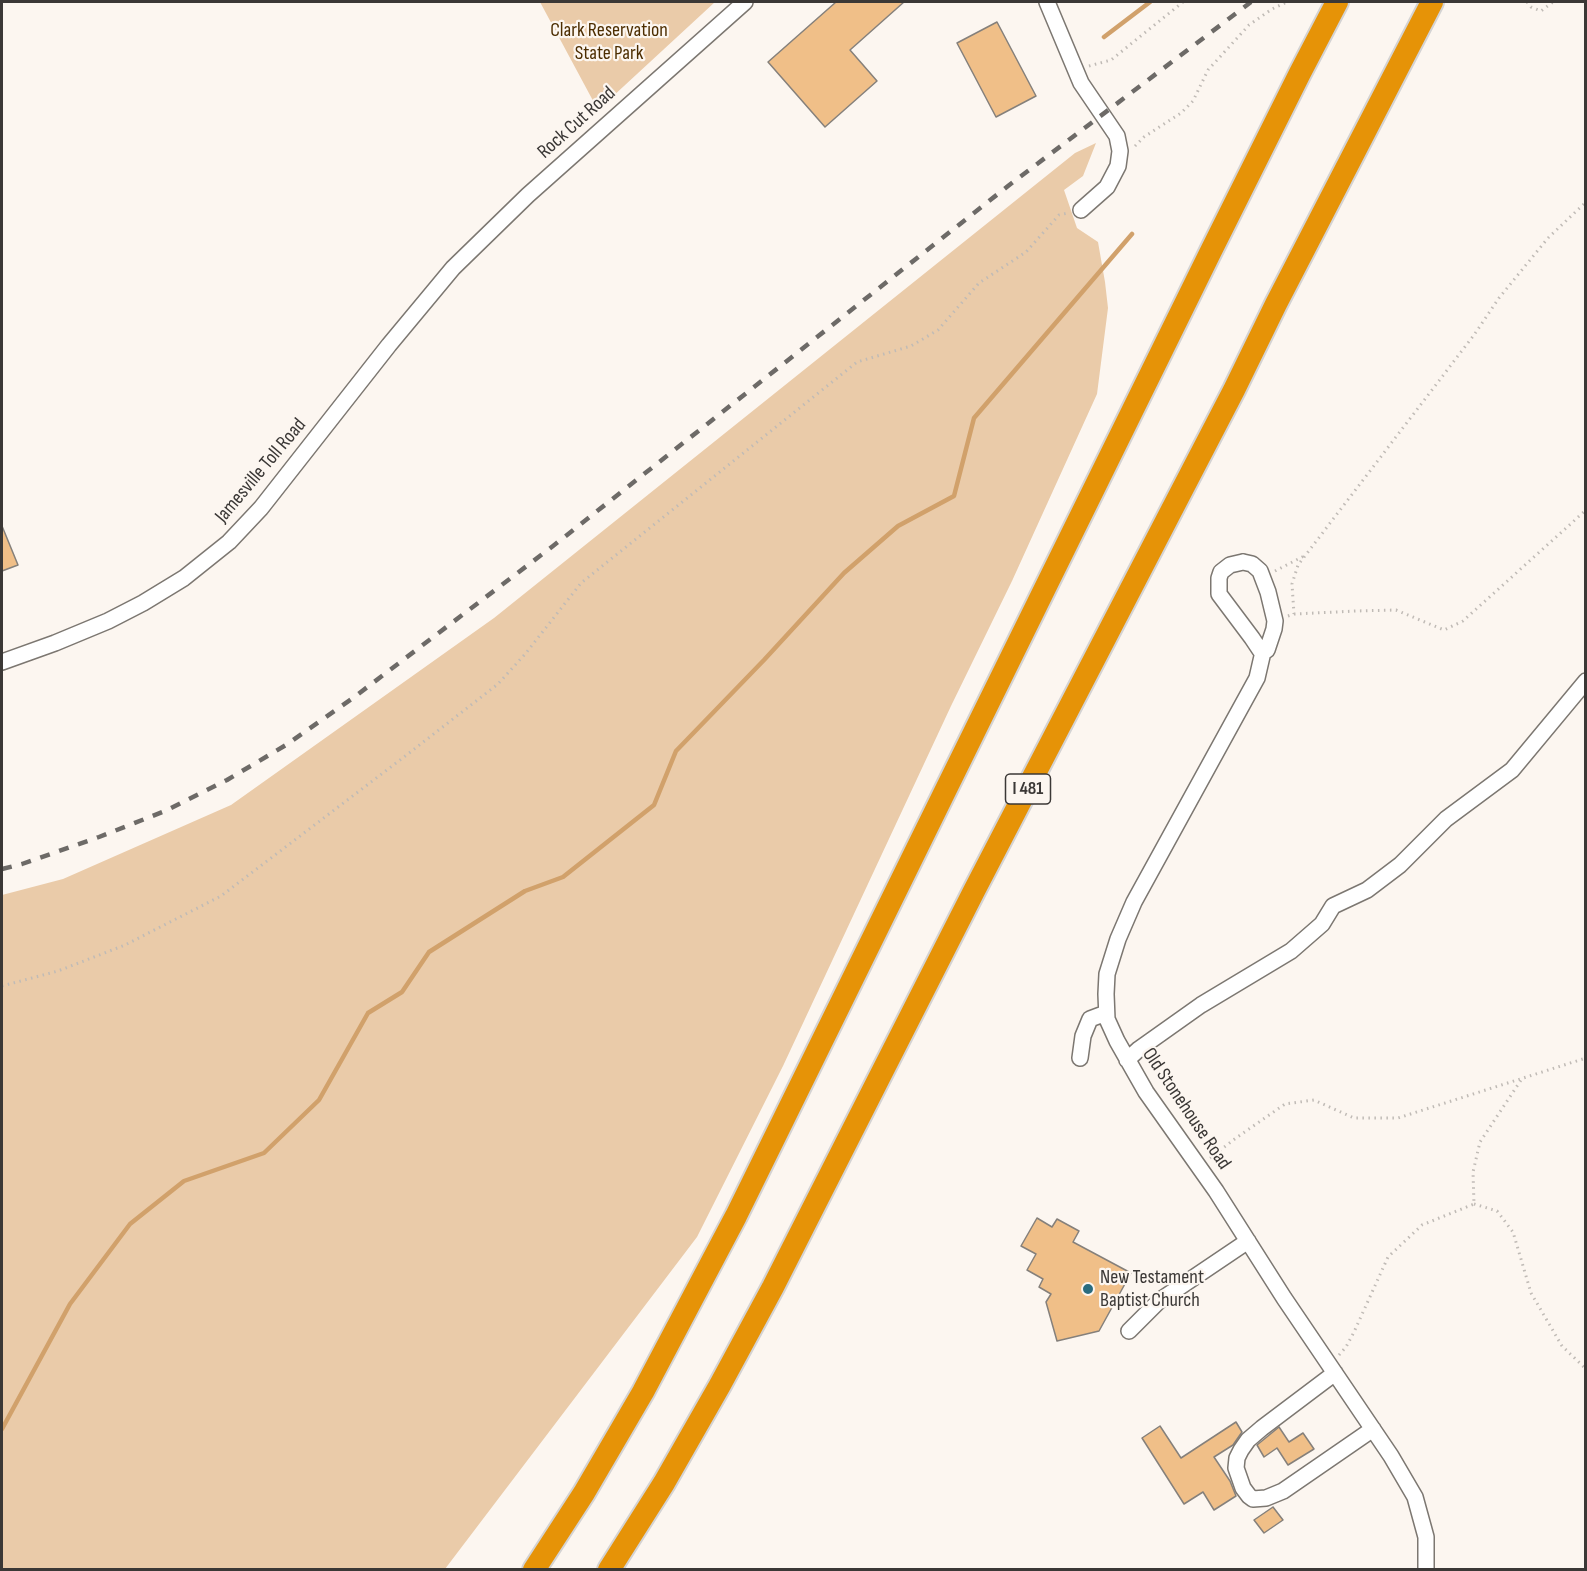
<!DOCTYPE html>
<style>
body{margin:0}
#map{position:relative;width:1587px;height:1571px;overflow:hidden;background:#fcf6f0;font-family:"Sofia Sans Condensed",sans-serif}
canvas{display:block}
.frame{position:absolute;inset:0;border:3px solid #3b3836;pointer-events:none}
</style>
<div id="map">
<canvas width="1587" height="1571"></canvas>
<div class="frame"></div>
</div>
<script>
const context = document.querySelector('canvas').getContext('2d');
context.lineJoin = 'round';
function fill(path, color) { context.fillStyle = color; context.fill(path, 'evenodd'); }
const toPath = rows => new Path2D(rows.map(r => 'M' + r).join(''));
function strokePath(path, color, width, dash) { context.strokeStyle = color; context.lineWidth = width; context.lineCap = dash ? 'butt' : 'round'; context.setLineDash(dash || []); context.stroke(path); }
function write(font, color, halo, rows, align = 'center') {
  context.font = font + ' "Sofia Sans Condensed",sans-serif'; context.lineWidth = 4.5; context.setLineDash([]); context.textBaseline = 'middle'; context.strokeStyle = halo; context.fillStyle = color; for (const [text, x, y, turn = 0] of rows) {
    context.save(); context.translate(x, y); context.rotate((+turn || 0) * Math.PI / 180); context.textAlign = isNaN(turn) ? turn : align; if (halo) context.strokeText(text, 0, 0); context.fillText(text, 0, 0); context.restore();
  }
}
fill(toPath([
 [540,2,715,2,598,110],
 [1096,143,1083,176,1064,190,1077,228,1098,242,1105,282,1108,308,1097,394,1012,581,951,706,783,1066,697,1237,445,1569,2,1569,2,895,63,879,231,805,494,618,1075,153]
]), '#eacba9');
strokePath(toPath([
 [1104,37,1150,2],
 [2,1429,70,1304,130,1224,184,1181,264,1153,319,1100,368,1013,402,992,429,952,525,891,563,877,654,805,676,751,764,660,844,573,898,526,954,496,974,418,1132,234]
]), '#d1a16b', 4.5);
const building = toPath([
 [836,2,904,2,850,50,877,81,825,127,768,62,836,2],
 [997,22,1036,96,996,117,957,43,997,22],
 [2,526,18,565,2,571,2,526],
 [1037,1218,1052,1227,1057,1219,1079,1231,1073,1242,1131,1273,1099,1331,1057,1341,1046,1302,1051,1294,1039,1287,1043,1279,1027,1270,1036,1254,1021,1246,1037,1218],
 [1236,1422,1242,1432,1233,1445,1214,1457,1230,1481,1236,1496,1214,1510,1203,1492,1184,1504,1142,1438,1160,1426,1181,1458,1236,1422],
 [1279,1427,1289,1442,1303,1433,1314,1449,1288,1465,1277,1448,1264,1457,1257,1445,1279,1427],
 [1273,1507,1283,1520,1264,1533,1254,1520,1273,1507]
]);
fill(building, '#f0bf88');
strokePath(building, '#85807b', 1.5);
const minor = toPath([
 [1047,2,1081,83,1117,136,1120,151,1118,166,1107,187,1081,210],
 [1243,562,1252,564,1260,571,1268,592,1275,621,1274,629,1267,650,1263,652,1260,650,1252,638,1219,594,1219,578,1221,572,1230,565,1243,562],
 [1263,652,1257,678,1134,902,1118,939,1107,974,1106,994,1107,1019,1117,1041,1146,1092,1216,1191,1284,1298,1391,1456,1415,1497,1426,1537,1426,1570],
 [2,662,55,643,108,621,143,603,184,578,229,542,261,508,389,345,453,268,528,195,745,2],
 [1080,1058,1083,1036,1090,1019,1106,1013],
 [1127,1060,1139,1049,1201,1005,1291,951,1322,924,1333,906,1367,890,1400,865,1446,819,1512,770,1586,681],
 [1129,1331,1159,1301,1248,1241],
 [1335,1373,1262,1428,1248,1440,1241,1450,1237,1458,1236,1468,1243,1488,1249,1496,1253,1499,1266,1498,1283,1491,1373,1429]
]);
const highway = toPath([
 [534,1570,584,1493,643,1392,736,1216,1211,251,1300,73,1337,2],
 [609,1570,664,1483,720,1385,773,1287,974,891,1234,390,1276,304,1432,2]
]);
strokePath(minor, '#7c7771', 18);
strokePath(highway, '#d4d3d3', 26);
strokePath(toPath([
 [1527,2,1531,7,1541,11,1553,2],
 [1089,66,1111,60,1183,2],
 [1135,146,1144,137,1181,113,1193,101,1208,70,1249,25,1272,9,1287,2],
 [1275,571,1304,556],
 [1294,614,1356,611,1396,610,1444,630,1463,621,1586,510],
 [1288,616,1294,614,1292,584,1298,565,1474,335,1499,298,1548,238,1586,202],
 [2,986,58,971,125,945,221,896,404,757,498,684,526,653,581,583,857,362,911,346,938,330,979,283,1026,252,1059,215,1068,213],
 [1210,1158,1236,1138,1285,1104,1314,1100,1354,1118,1398,1118,1586,1058],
 [1474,1204,1497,1211,1513,1232,1531,1293,1562,1346,1586,1369],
 [1339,1355,1346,1347,1354,1332,1388,1257,1422,1225,1474,1204,1473,1172,1480,1142,1521,1080]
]), '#c0bbb6', 3, [1.5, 4.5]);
strokePath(minor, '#fff', 15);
strokePath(highway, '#e69307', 22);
strokePath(toPath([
 [2,869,22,864,99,837,165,811,227,780,286,745,353,698,553,546,1008,186,1251,2]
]), '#6d6a67', 4.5, [10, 10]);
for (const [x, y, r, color] of [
 [1088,1289,6,"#2a6c7f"]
]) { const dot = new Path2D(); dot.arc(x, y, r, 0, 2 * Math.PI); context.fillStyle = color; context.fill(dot); strokePath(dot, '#fcf6f0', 2); }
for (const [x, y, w] of [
 [1028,789,45]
]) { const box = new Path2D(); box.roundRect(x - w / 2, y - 15, w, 30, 4.5); context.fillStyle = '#fcf6f0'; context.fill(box); strokePath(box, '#3b3836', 1.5); }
write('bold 18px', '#3b3836', null, [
 ["I 481",1028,789]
]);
write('20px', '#4c2d00', '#fcf6f0', [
 ["Clark Reservation",609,31],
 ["State Park",609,54]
]);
write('20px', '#3b3836', '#fcf6f0', [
 ["Rock Cut Road",577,123,-42],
 ["Jamesville Toll Road",261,471,-50],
 ["Old Stonehouse Road",1186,1109,56]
]);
write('20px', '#3b3836', '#fcf6f0', [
 ["New Testament",1100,1278],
 ["Baptist Church",1100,1301]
], 'left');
</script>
